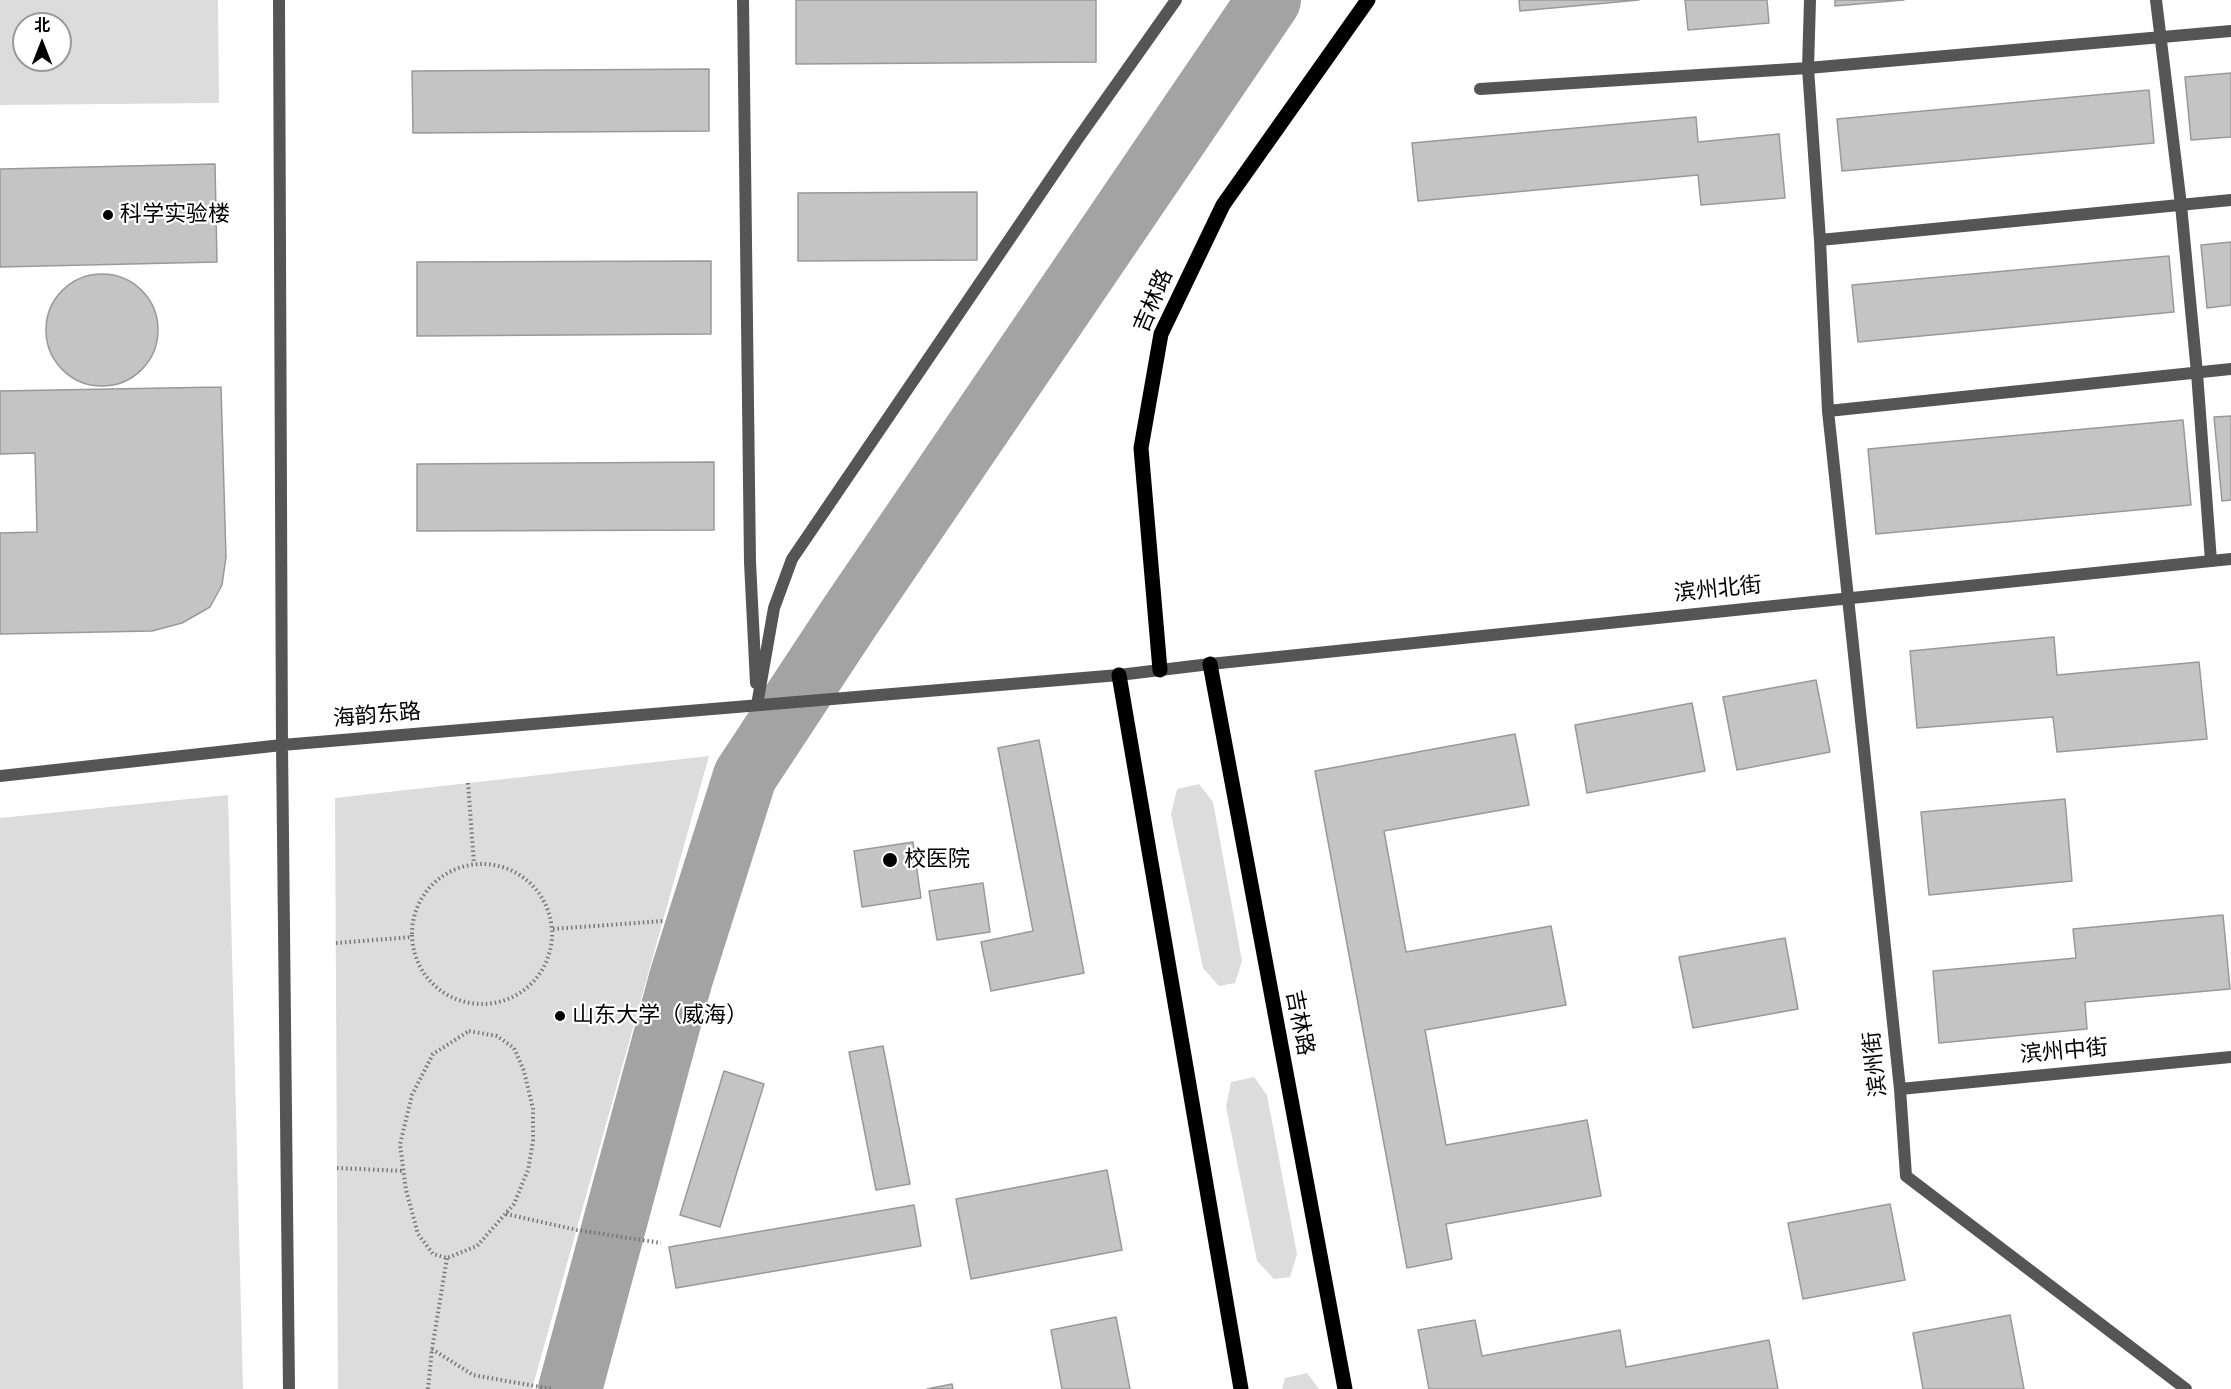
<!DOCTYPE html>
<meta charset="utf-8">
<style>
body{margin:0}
#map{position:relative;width:2231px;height:1389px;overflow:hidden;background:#fff;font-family:"Space Grotesk","Noto Sans SC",sans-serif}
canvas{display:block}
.north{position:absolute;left:12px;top:12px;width:60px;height:60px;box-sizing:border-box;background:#fff;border:2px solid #999;border-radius:50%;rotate:0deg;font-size:16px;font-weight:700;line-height:24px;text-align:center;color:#000}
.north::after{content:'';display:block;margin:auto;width:21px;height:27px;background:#000;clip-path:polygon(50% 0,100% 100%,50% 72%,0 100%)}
</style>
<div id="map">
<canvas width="2231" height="1389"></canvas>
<div class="north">北</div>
</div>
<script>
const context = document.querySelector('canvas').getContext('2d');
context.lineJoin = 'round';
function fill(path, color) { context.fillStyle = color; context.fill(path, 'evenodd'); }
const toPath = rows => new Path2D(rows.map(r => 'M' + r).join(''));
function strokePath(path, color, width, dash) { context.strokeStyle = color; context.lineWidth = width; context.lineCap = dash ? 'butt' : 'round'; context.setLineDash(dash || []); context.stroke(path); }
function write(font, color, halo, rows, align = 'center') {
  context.font = font + ' "Space Grotesk","Noto Sans SC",sans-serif'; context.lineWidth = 4.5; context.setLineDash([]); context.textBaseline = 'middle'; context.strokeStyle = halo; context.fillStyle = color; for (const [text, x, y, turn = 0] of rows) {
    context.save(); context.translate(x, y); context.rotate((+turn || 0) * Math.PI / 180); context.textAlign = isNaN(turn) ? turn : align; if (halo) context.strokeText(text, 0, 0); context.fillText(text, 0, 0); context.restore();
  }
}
fill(toPath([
 [0,0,218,0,219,103,0,105],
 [24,24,60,24,60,60,24,60],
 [709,756,532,1389,338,1389,335,798],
 [1199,784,1213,802,1242,961,1235,983,1219,986,1203,968,1171,814,1177,789],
 [228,795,243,1389,0,1389,0,818],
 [1254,1077,1267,1095,1297,1254,1290,1277,1274,1279,1257,1261,1226,1107,1231,1082],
 [1307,1373,1319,1389,1282,1389,1285,1378]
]), '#dcdcdc');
strokePath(toPath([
 [570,1389,681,978,745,776,849,618,1269,0]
]), '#a3a3a3', 64);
const building = toPath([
 [796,0,1096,0,1096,62,796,64,796,0],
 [1519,0,1639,0,1520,11,1519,0],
 [1685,0,1767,0,1769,23,1688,30,1685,0],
 [1835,0,1904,0,1835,6,1835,0],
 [709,69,709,131,413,133,412,71,709,69],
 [2231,73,2231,137,2191,140,2185,77,2231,73],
 [2149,90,2154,143,1842,171,1837,119,2149,90],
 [1696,117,1698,142,1779,134,1785,198,1701,205,1698,175,1418,201,1412,143,1696,117],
 [215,164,217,262,0,267,0,169,215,164],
 [977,192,977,260,798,261,798,193,977,192],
 [2231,242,2231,305,2207,308,2201,245,2231,242],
 [2169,256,2174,312,1858,342,1852,285,2169,256],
 [711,261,711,334,417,336,417,262,711,261],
 '46 330a56 56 0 1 1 112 0a56 56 0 1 1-112 0Z',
 [221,387,226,557,222,585,210,607,182,623,152,631,0,634,0,533,37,532,35,453,0,454,0,391,221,387],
 [2231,416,2231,500,2222,501,2214,417,2231,416],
 [2183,420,2191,505,1876,534,1868,449,2183,420],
 [714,462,714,530,417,531,417,464,714,462],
 [2054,637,2057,675,2199,662,2207,739,2057,752,2053,717,1917,728,1910,651,2054,637],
 [1816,680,1830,752,1737,770,1723,697,1816,680],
 [1692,703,1705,771,1587,793,1575,725,1692,703],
 [1515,734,1529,805,1384,831,1406,952,1551,926,1566,1005,1425,1030,1446,1145,1587,1120,1601,1196,1446,1224,1452,1259,1407,1268,1315,771,1515,734],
 [1039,740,1084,973,991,991,981,942,1033,931,998,748,1039,740],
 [2065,799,2072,881,1929,895,1921,812,2065,799],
 [913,842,921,898,862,907,854,851,913,842],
 [983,883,990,932,937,940,929,891,983,883],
 [2223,915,2230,989,2085,1002,2087,1029,1939,1043,1933,971,2076,958,2073,929,2223,915],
 [1785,938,1798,1009,1693,1028,1679,957,1785,938],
 [883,1046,910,1184,876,1190,849,1052,883,1046],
 [724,1071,764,1084,720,1227,680,1215,724,1071],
 [1107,1170,1122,1250,971,1279,956,1199,1107,1170],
 [1890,1204,1905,1280,1803,1299,1788,1223,1890,1204],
 [914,1205,921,1246,676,1288,669,1247,914,1205],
 [2010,1315,2024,1389,1923,1389,1913,1333,2010,1315],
 [1116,1317,1130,1389,1062,1389,1051,1330,1116,1317],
 [1475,1320,1482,1356,1620,1330,1626,1367,1769,1340,1778,1389,1429,1389,1418,1330,1475,1320],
 [952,1384,953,1389,927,1389,952,1384]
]);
fill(building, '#c4c4c4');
strokePath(building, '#999', 1.5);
strokePath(toPath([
 [468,783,474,864],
 '412 934a70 70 0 1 1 140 0a70 70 0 1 1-140 0Z',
 [553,929,663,921],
 [336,943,412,937],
 [469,1031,497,1036,514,1048,524,1071,533,1109,533,1141,528,1170,514,1204,477,1246,447,1258,433,1254,418,1234,406,1190,400,1144,412,1095,433,1054,469,1031],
 [337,1168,404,1171],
 [506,1214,577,1230,661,1243],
 [432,1349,473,1375,552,1389],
 [428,1389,432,1349,447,1258]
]), '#777', 4, [1.5, 3]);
strokePath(toPath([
 [279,0,282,745,289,1389],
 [743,0,750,562,756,683],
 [1810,0,1808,68,1820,240,1828,411,1848,598],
 [2156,0,2181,205,2197,373,2211,561],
 [1480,89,1808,68,2231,31],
 [1820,240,2231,200],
 [1828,411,2231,369],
 [757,705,774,608,792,559,1077,140,1176,0],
 [0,776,282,745,1119,675,1210,664]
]), '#555', 12);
strokePath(toPath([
 [1848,598,1900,1089,1906,1176,2186,1389],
 [1210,664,2231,559],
 [1900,1089,2231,1057]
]), '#555', 12);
strokePath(toPath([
 [1210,664,1345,1389],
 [1160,670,1141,448,1161,334,1223,205,1368,0],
 [1119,675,1241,1389]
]), '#000', 15);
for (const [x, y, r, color] of [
 [108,215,6,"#000"],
 [890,860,8,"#000"],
 [560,1016,6,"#000"]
]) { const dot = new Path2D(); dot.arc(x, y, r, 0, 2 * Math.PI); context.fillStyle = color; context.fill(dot); strokePath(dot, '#fff', 2); }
write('22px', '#000', '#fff', [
 ["科学实验楼",120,215],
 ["校医院",904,860],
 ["山东大学（威海）",572,1016]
], 'left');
write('22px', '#000', '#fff', [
 ["吉林路",1154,301,-67],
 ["滨州北街",1718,590,-6],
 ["海韵东路",377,716,-5],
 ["吉林路",1299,1023,79],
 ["滨州中街",2064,1052,-5],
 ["滨州街",1876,1064,-96]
]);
</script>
